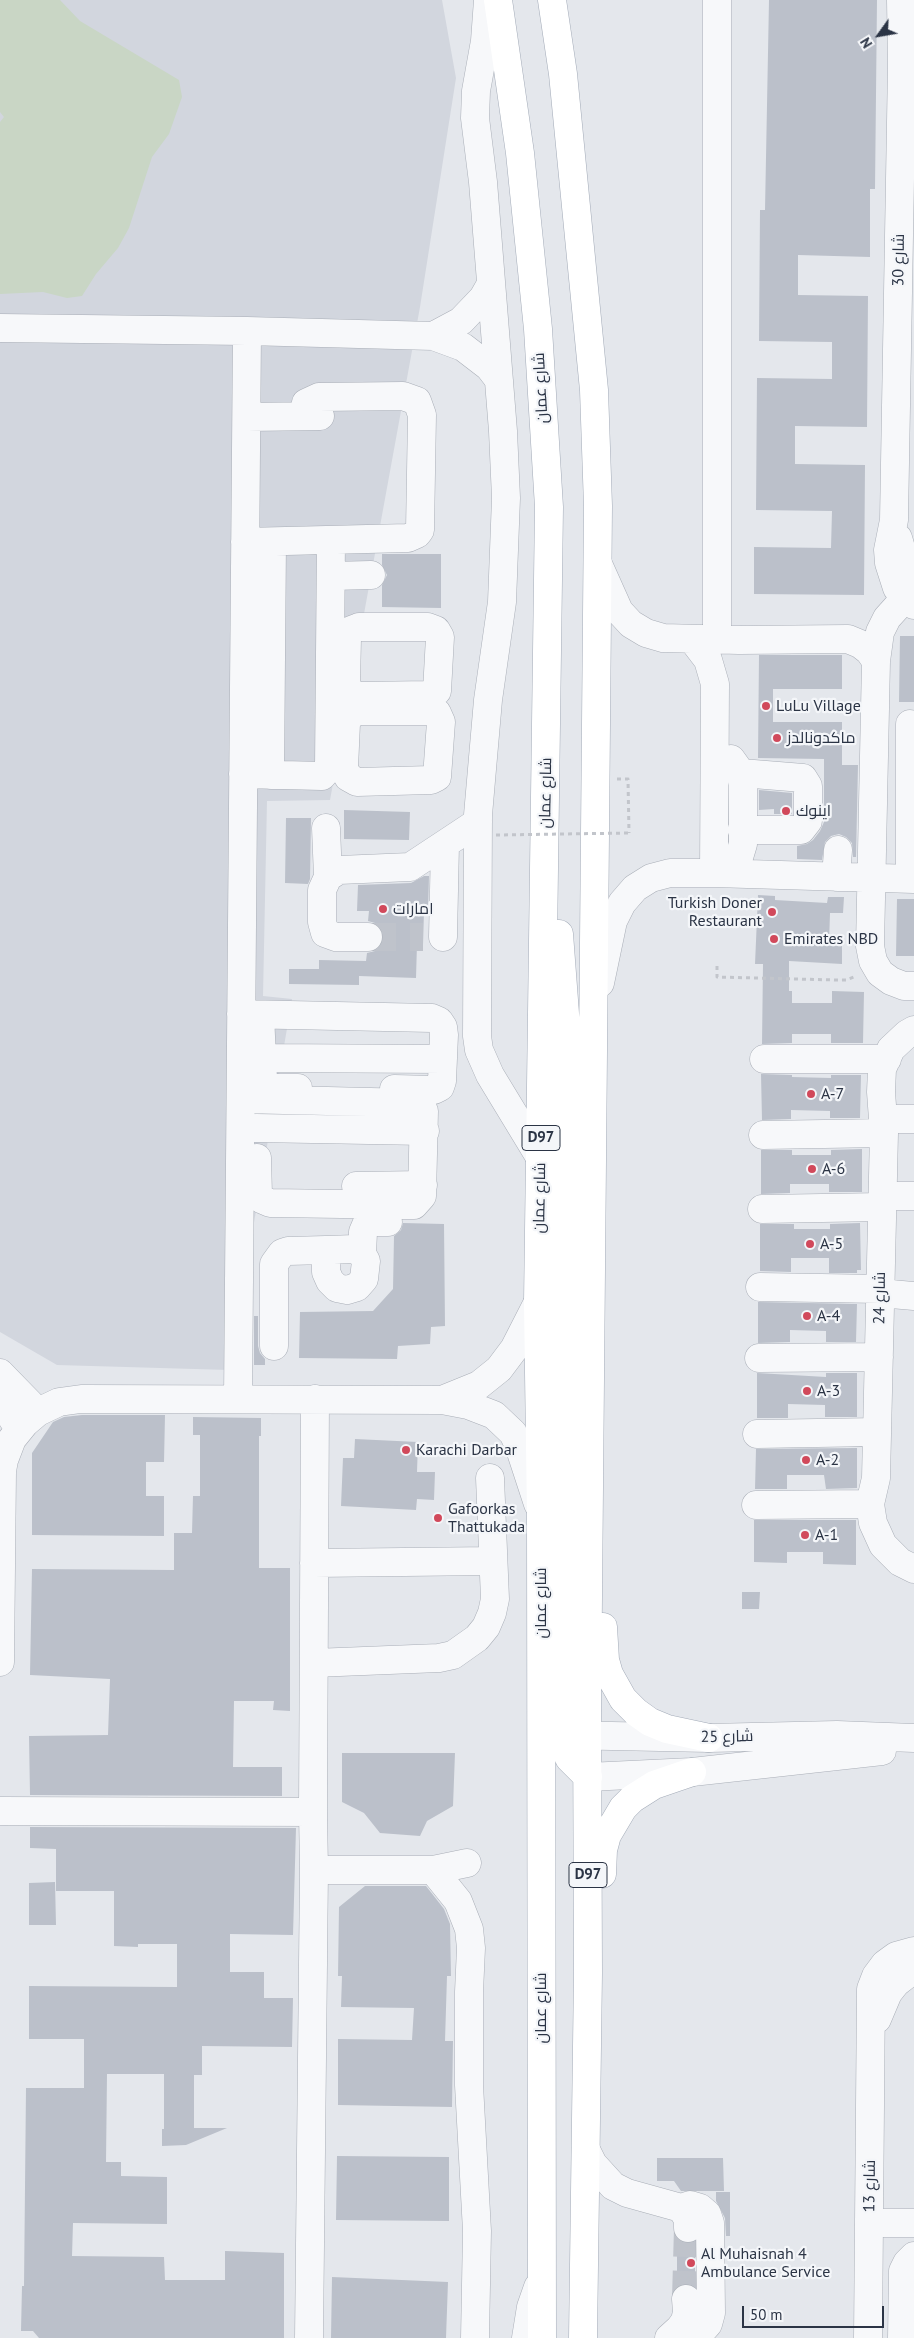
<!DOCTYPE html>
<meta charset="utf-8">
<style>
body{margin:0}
#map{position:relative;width:914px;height:2338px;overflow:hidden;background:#e4e7ec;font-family:"PT Sans",sans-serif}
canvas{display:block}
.north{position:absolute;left:854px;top:10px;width:50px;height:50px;-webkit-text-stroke:4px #f4f6f9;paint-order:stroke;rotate:238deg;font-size:14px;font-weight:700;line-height:20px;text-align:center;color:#2b3445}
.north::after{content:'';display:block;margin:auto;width:18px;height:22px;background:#2b3445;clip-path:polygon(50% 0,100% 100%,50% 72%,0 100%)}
.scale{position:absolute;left:742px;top:2306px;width:142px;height:22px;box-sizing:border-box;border:2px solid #2b3445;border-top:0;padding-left:6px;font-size:15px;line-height:18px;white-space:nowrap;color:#2b3445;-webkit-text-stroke:4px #f4f6f9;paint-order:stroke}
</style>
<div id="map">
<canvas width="914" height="2338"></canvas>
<div class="north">N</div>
<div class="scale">50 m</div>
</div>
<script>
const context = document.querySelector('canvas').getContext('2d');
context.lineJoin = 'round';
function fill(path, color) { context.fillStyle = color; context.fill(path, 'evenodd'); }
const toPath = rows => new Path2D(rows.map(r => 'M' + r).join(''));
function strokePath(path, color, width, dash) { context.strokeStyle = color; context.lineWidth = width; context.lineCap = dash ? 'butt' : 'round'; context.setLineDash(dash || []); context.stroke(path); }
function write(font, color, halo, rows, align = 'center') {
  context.font = font + ' "PT Sans",Cairo,sans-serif'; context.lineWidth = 4.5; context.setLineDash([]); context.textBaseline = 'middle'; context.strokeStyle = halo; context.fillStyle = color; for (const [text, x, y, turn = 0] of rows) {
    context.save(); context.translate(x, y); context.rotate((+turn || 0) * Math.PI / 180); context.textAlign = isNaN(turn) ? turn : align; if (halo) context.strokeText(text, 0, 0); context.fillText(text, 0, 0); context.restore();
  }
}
fill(toPath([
 [0,0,442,0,456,78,420,307,330,800,267,801,263,996,292,999,229,1370,57,1365,0,1332]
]), '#d2d6de');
fill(toPath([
 [0,0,60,0,80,21,179,80,182,97,169,134,152,157,129,228,118,248,96,274,82,296,67,298,43,292,0,294,0,122,4,117,0,112]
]), '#c9d6c5');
fill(toPath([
 [769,0,877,0,875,189,870,189,870,257,798,255,798,295,868,296,867,427,795,426,795,464,865,465,864,595,754,594,754,547,831,548,832,511,756,510,757,378,832,379,832,342,759,341,760,210,765,210],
 [382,554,441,554,441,608,382,607,382,585,387,575,382,565],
 [900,636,914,636,914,702,899,702],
 [759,655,842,655,842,689,773,689,773,722,842,722,842,765,858,765,856,857,853,857,852,843,846,837,839,834,831,836,825,842,822,860,797,859,797,846,807,844,813,840,820,831,824,822,824,759,758,758],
 [759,790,792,793,792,814,774,814,774,809,759,810],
 [344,810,410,812,409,840,344,839],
 [286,818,311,818,310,879,308,884,285,883],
 [424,876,429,876,428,911,424,911,423,945,417,944,416,978,359,976,359,985,289,984,289,969,319,969,319,960,366,961,367,953,375,951,381,945,384,937,381,929,375,923,368,921,369,911,357,911,358,885,411,883],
 [758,895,775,896,775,900,827,903,828,897,844,897,843,913,830,913,829,944,842,944,842,964,789,961,789,991,792,991,792,1003,832,1003,832,991,864,992,863,1043,831,1043,831,1034,792,1034,792,1043,762,1044,763,964,755,964],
 [897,899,914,899,914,956,896,956],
 [761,1074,792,1075,792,1077,831,1078,831,1075,861,1075,860,1118,830,1118,830,1111,791,1110,791,1119,762,1120],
 [862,1149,862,1192,829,1192,829,1184,790,1184,790,1193,761,1194,761,1150,792,1150,792,1155,831,1155,831,1150],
 [403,1223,444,1224,445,1326,431,1327,430,1344,398,1346,397,1359,299,1358,300,1312,373,1311,393,1289,394,1236,401,1230],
 [860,1223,861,1270,857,1270,857,1273,829,1273,829,1258,791,1258,791,1272,760,1271,760,1224,794,1224,794,1229,830,1229,830,1224],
 [758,1302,857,1304,856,1342,826,1342,826,1331,790,1330,790,1342,758,1343],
 [254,1316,258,1316,258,1346,260,1353,265,1359,265,1365,254,1365],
 [757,1373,826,1377,826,1373,857,1373,857,1417,825,1417,825,1405,788,1404,788,1418,757,1418],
 [82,1415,165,1415,164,1462,146,1462,146,1496,164,1496,164,1536,32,1535,32,1453,53,1422,64,1417],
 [193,1417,261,1418,261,1436,259,1436,259,1568,290,1568,290,1711,273,1710,274,1701,234,1701,233,1767,282,1767,282,1796,30,1795,29,1736,108,1735,110,1679,30,1675,32,1569,174,1570,174,1533,192,1533,193,1496,200,1496,200,1435,193,1435],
 [355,1439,418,1442,417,1472,435,1472,434,1500,417,1499,416,1510,341,1506,343,1458,354,1458],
 [857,1448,857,1488,826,1489,824,1475,787,1475,787,1489,755,1489,756,1449],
 [754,1520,856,1520,856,1565,823,1564,823,1552,787,1552,787,1563,754,1562],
 [742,1592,760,1592,759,1609,742,1609],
 [342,1753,455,1753,453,1806,427,1821,420,1836,380,1833,364,1813,342,1802],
 [30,1827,296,1828,293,1935,230,1934,230,1972,264,1972,264,1998,293,1998,292,2047,202,2046,202,2075,194,2075,194,2128,227,2128,186,2145,162,2146,162,2129,164,2129,164,2074,107,2074,106,2162,121,2162,121,2176,167,2177,167,2224,73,2223,72,2256,164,2257,165,2280,225,2280,225,2251,284,2253,284,2338,39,2338,33,2331,21,2331,22,2286,24,2286,26,2088,84,2088,84,2039,29,2039,29,1986,177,1987,177,1944,138,1944,138,1947,114,1946,114,1891,56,1891,56,1849,30,1848],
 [55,1882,56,1925,29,1925,29,1883],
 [365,1886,426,1886,444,1909,450,1924,451,1976,447,1976,445,2041,453,2041,452,2107,338,2105,338,2039,412,2040,414,2008,341,2007,342,1976,338,1976,339,1907],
 [337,2156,449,2157,449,2221,336,2220],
 [657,2158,723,2158,724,2191,681,2191,674,2181,657,2181],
 [716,2192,730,2192,730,2236,726,2236,725,2218,716,2201],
 [677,2238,688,2244,695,2242,695,2287,685,2283,677,2286],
 [332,2277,448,2282,446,2338,331,2338]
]), '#bbc0ca');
strokePath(toPath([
 [368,937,423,937],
 [686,2299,688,2228]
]), '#bfc3cb', 28, [28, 14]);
const minor = toPath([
 [488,0,485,41,476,91,475,118,483,182,503,431,506,498,502,602,488,700,478,815,477,1036,479,1050,490,1075,541,1159],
 [717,0,717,640],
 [901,0,902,65,894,520,888,550,889,563,897,588,914,605],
 [0,328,247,331,433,336,463,347,489,367,499,380],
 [433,336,461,321,483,298,491,284],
 [247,417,320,416],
 [898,538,906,565,914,577],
 [245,542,408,538,417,534,420,530,422,415,417,401,403,396,319,397,306,403,303,416],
 [598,564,619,611,631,624,646,633,663,638,739,640,848,639,860,644,869,651,876,661],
 [331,576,371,575],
 [905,598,887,618,880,632,876,661,870,946,873,961,880,973,891,981,904,986,914,986],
 [359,627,428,627,436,630,440,637,437,691,430,695,359,696,349,692,346,683,347,638,351,630,359,627],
 [692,639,708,660,715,684,714,873],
 [358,711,428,711,437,713,441,722,437,777,431,780,357,782,348,777,344,768,346,723,350,715,358,711],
 [741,773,803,778,808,786,808,821,801,830,742,830],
 [243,774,322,776,329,768,331,540],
 [270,775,272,542],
 [326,828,328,877],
 [731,873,737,864,743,844,743,784,741,773,731,759],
 [836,877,838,850],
 [910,879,910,724],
 [368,937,336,937,325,933,322,922,322,890,328,877,339,870,410,867,478,822],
 [443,937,445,844],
 [600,983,613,921,622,903,635,888,651,878,670,873,714,873,914,879],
 [241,1014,432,1018,439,1021,443,1027,444,1035,442,1081,440,1087,434,1090,394,1089],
 [260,1015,263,1080,268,1085,274,1088,298,1088],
 [914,1030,907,1034,891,1049,882,1069,881,1092,884,1133,876,1478,870,1504,873,1523,883,1545,900,1562,914,1569],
 [261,1058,443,1059],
 [764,1059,887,1059],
 [241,1099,413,1103,420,1105,424,1111,422,1196,414,1205,270,1203,263,1200,258,1195,257,1158],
 [884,1119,914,1119],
 [256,1128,425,1131],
 [763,1135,884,1133],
 [356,1186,423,1185],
 [883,1196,914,1196],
 [762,1209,882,1207],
 [362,1254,363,1232,366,1225,374,1222,388,1222],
 [760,1287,881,1289],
 [880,1293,914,1296],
 [274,1346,274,1264,282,1253,288,1251,326,1250,355,1249,362,1254,366,1261,364,1279,357,1287,347,1290,337,1288,330,1281,326,1272,326,1250],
 [759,1358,879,1357],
 [0,1373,38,1412],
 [0,1399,19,1429],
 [238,1399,247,331],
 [442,1400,479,1385,499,1369,514,1349,538,1302],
 [757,1434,877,1432],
 [756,1505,870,1504],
 [314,1563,493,1561],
 [0,1662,2,1471,4,1460,12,1439,25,1423,38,1412,59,1402,81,1399,442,1400,468,1405,494,1415,513,1433,519,1446,538,1504],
 [314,1663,439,1658,453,1655,477,1638,486,1627,492,1613,495,1599,490,1478],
 [563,1735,709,1738,837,1735,914,1738],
 [588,1777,692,1772,882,1751],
 [0,1811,313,1812],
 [314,1870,433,1870,467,1863],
 [433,1870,458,1901,469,1929,471,1948,469,1992,469,2085,477,2231,475,2338],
 [877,2019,888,1993,896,1983,914,1969],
 [586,2150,593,2164,613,2186,627,2193,681,2208,688,2219,688,2228],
 [681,2208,690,2205,700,2208,707,2214,710,2223,711,2313,708,2324,700,2333,689,2338],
 [869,2223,914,2223],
 [309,2338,314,1870,313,1812,315,1399],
 [526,2338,531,2307,538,2287],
 [669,2338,680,2328,685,2321,687,2312,686,2299],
 [868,2338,871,1989,876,1976,885,1964,896,1956,914,1951],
 [902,2338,903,2271,907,2263,914,2256]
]);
const major = toPath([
 [498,0,520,153,538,329,549,507,538,1302,541,1514,542,2338],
 [552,0,563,74,594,390,598,506,587,1704,588,1973,583,2338],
 [559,934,567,1040,562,1735,569,1758,588,1777],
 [603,1627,605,1660,609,1674,623,1699,636,1712,650,1722,667,1729,709,1738],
 [602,1874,603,1850,607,1835,623,1808,632,1799,654,1785,692,1772]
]);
strokePath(minor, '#a9aeb7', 29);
strokePath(major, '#a3abb8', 29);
strokePath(toPath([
 [617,779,628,779,629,833],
 [717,966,717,977,836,980,846,980,856,976]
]), '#c2c5cb', 3, [4, 4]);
strokePath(minor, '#f7f8fa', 28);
strokePath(major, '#fff', 28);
strokePath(toPath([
 [496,835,629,833]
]), '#c2c5cb', 3, [4, 4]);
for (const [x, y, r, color] of [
 [766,706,5,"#d1495b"],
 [777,738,5,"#d1495b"],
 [786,811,5,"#d1495b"],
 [383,909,5,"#d1495b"],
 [772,912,5,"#d1495b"],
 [774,939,5,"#d1495b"],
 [811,1094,5,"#d1495b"],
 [812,1169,5,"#d1495b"],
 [810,1244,5,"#d1495b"],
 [807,1316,5,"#d1495b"],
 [807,1391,5,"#d1495b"],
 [406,1450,5,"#d1495b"],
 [806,1460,5,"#d1495b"],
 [438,1518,5,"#d1495b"],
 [805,1535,5,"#d1495b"],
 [691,2263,5,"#d1495b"]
]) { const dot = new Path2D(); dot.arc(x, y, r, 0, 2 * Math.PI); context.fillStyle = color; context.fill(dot); strokePath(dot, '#f4f6f9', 2); }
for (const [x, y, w] of [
 [541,1138,38],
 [588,1875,38]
]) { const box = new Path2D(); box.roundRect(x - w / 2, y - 12.5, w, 25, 4); context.fillStyle = '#f4f6f9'; context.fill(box); strokePath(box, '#2b3445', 1); }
write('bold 15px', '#2b3445', null, [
 ["D97",541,1138],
 ["D97",588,1875]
]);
write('16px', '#2b3445', '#f4f6f9', [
 ["شارع 30",899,260,-89],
 ["شارع عمان",541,388,-93],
 ["شارع عمان",546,793,-89],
 ["شارع عمان",540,1198,-89],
 ["شارع 24",880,1298,-89],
 ["شارع عمان",541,1603,-90],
 ["شارع 25",727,1737,-1],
 ["شارع عمان",541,2008,-90],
 ["شارع 13",870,2186,-89]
]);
write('16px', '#2b3445', '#f4f6f9', [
 ["LuLu Village",776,706],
 ["ماكدونالدز",787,738],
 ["اينوك",796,811],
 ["Turkish Doner",762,903,"right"],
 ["Restaurant",762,921,"right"],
 ["امارات",393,909],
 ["Emirates NBD",784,939],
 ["A-7",821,1094],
 ["A-6",822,1169],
 ["A-5",820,1244],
 ["A-4",817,1316],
 ["A-3",817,1391],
 ["Karachi Darbar",416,1450],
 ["A-2",816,1460],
 ["Gafoorkas",448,1509],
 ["Thattukada",448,1527],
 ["A-1",815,1535],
 ["Al Muhaisnah 4",701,2254],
 ["Ambulance Service",701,2272]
], 'left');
</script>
